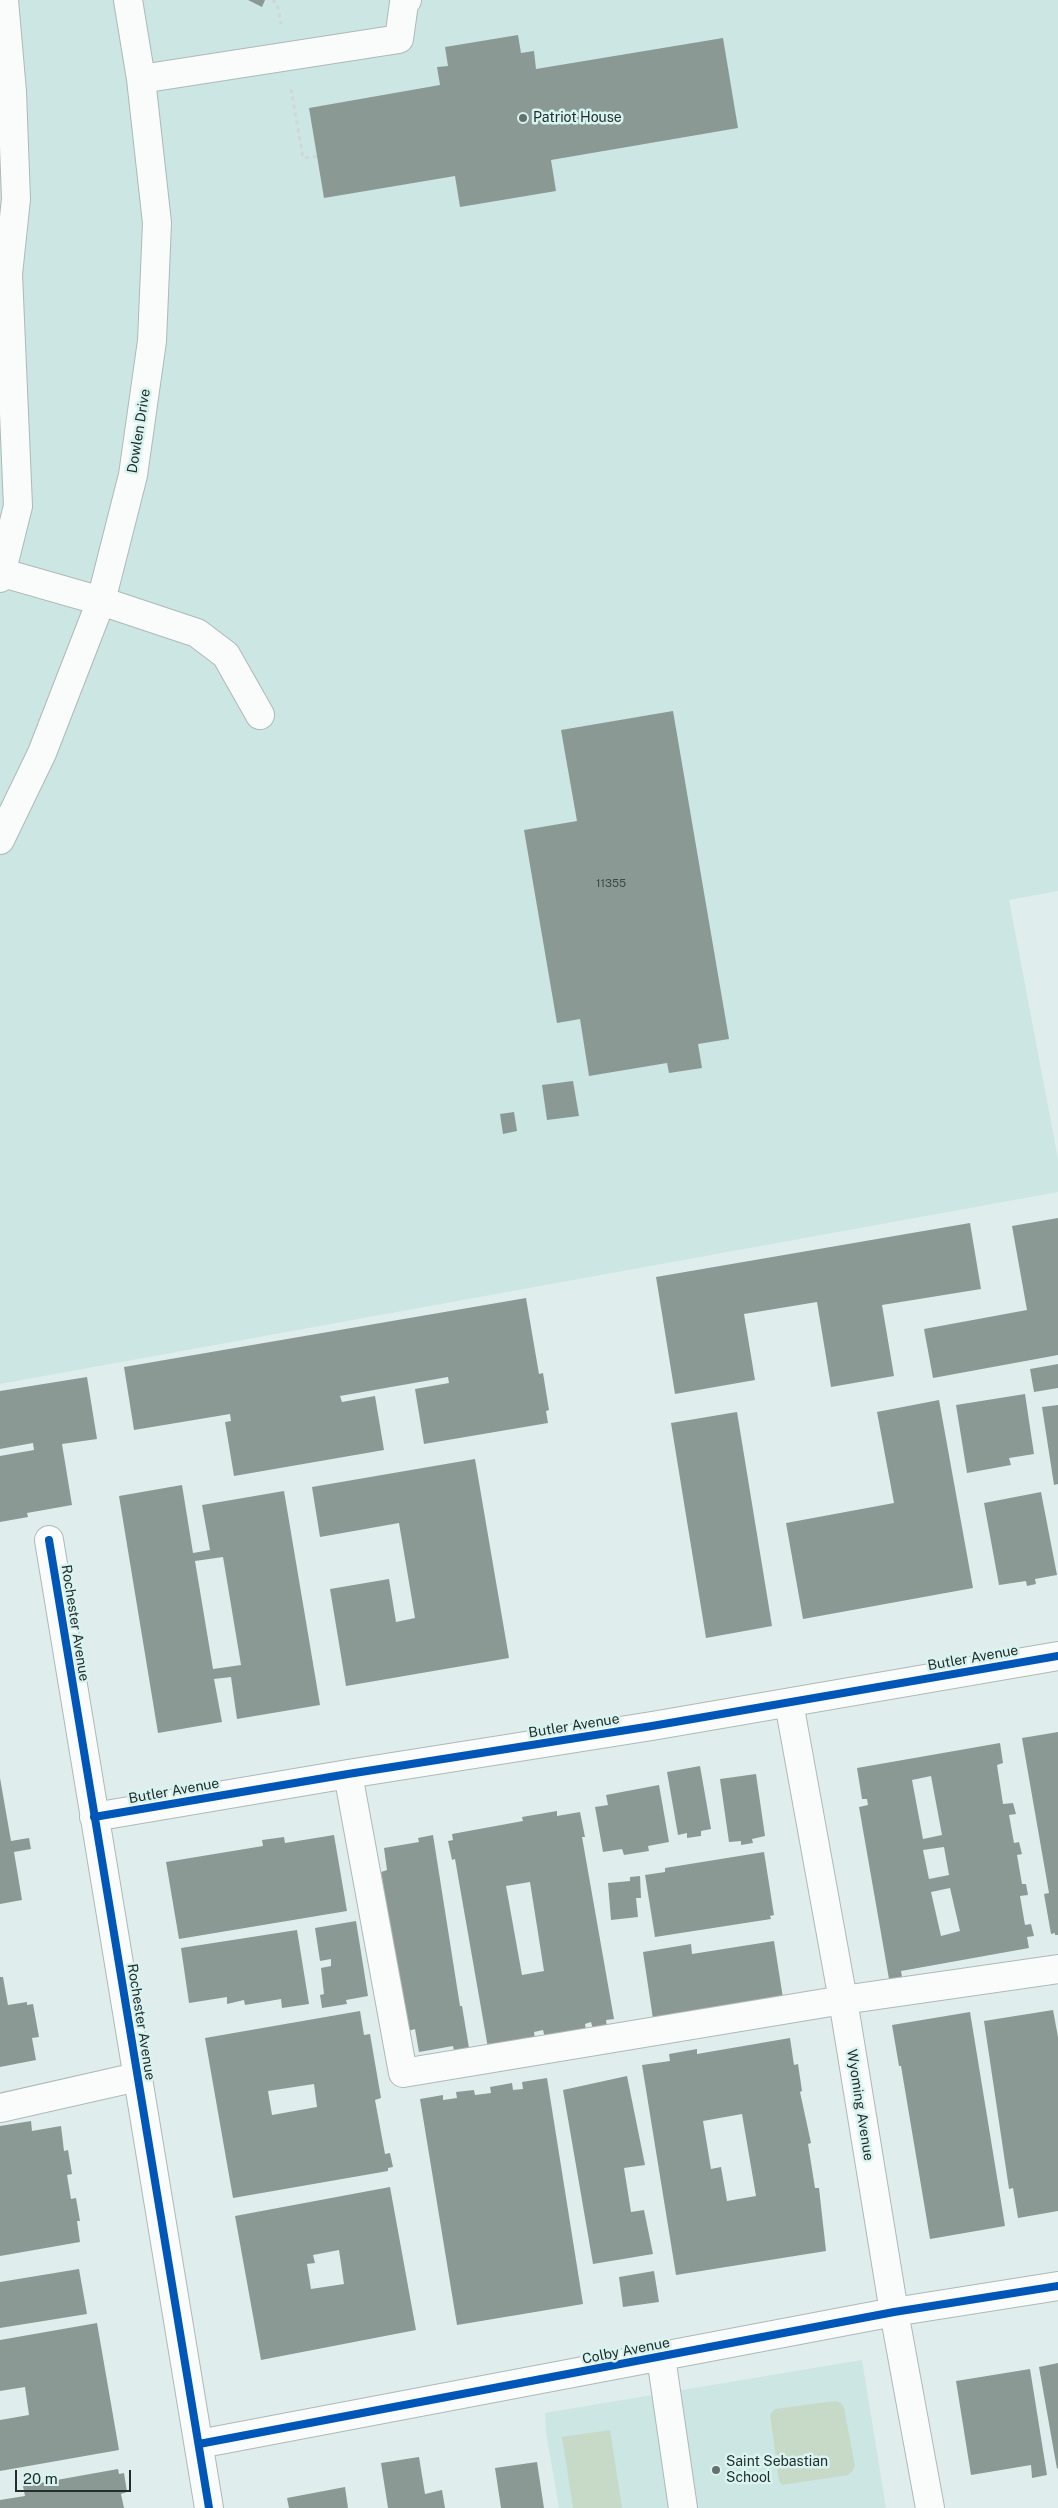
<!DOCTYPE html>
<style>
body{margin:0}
#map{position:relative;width:1058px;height:2508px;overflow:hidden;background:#dfeeec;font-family:"Public Sans",sans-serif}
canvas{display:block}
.scale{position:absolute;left:15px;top:2470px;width:116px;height:22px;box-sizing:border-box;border:2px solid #232e2c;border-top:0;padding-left:6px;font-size:15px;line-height:18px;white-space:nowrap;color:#232e2c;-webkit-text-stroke:4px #d9f4f0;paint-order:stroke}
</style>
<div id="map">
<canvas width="1058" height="2508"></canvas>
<div class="scale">20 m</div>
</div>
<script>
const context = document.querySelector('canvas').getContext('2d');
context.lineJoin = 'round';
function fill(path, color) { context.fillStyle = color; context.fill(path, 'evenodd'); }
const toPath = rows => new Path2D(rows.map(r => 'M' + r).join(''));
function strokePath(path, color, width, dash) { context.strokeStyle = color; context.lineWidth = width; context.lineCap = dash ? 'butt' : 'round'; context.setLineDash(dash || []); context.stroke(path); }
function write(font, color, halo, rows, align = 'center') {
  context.font = font + ' "Public Sans",sans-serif'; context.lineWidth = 5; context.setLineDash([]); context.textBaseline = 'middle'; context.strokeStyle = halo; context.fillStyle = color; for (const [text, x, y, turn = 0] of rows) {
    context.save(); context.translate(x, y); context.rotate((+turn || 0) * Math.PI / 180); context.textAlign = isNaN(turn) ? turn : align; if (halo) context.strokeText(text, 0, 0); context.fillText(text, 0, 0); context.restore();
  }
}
fill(toPath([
 [0,0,1058,0,1058,891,1009,900,1058,1159,1058,1192,0,1384],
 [862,2360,886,2508,559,2508,546,2432,545,2413]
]), '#cce6e3');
fill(toPath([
 [835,2401,841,2403,844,2408,855,2466,853,2470,848,2475,782,2485,779,2481,770,2414,775,2409],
 [610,2430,622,2508,573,2508,562,2437]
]), '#c7dac7');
fill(toPath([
 [248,0,265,0,262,7],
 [518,35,521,53,534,51,536,69,723,38,738,128,551,160,556,191,460,207,455,176,324,198,309,108,440,85,437,67,448,66,445,47],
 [673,711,729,1039,698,1044,702,1068,669,1073,667,1063,589,1076,580,1019,557,1023,524,830,577,821,561,730],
 [573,1081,579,1116,547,1120,542,1085],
 [514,1112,517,1131,503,1134,500,1114],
 [1058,1218,1058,1355,933,1378,924,1329,1027,1310,1012,1226],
 [970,1223,981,1289,882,1305,894,1376,831,1387,817,1302,744,1314,755,1380,675,1394,656,1277],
 [526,1298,539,1374,543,1373,549,1410,546,1411,548,1423,424,1444,415,1389,449,1383,448,1377,340,1396,342,1402,375,1396,384,1450,234,1476,225,1422,231,1421,230,1414,134,1430,124,1367],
 [1058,1364,1058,1388,1034,1392,1030,1369],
 [87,1377,97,1439,62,1444,72,1505,27,1513,28,1517,0,1522,0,1456,34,1450,33,1443,0,1449,0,1391],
 [1025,1394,1034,1454,1009,1458,1011,1465,967,1473,956,1405],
 [939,1400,973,1588,803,1619,786,1523,894,1503,877,1412],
 [1058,1405,1058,1484,1054,1485,1042,1407],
 [737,1412,772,1626,706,1638,671,1423],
 [475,1459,509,1658,346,1686,330,1589,389,1579,396,1622,415,1618,399,1523,320,1537,312,1487],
 [182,1485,193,1553,210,1550,202,1505,284,1491,320,1705,237,1719,231,1677,214,1679,222,1722,158,1733,119,1496],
 [223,1557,241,1665,213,1669,195,1561],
 [1041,1492,1057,1575,1035,1579,1036,1584,1027,1586,1026,1581,999,1585,984,1503],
 [1058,1732,1058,1935,1055,1935,1055,1933,1051,1934,1044,1894,1049,1893,1022,1738],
 [1000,1743,1003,1763,997,1765,1003,1804,1013,1803,1016,1814,1009,1815,1014,1843,1019,1842,1022,1854,1017,1855,1022,1884,1026,1884,1028,1895,1020,1896,1025,1925,1031,1924,1034,1936,1027,1937,1029,1948,901,1971,902,1977,889,1979,859,1807,868,1805,867,1799,862,1799,857,1768],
 [931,1776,942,1835,923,1839,912,1780],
 [944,1847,949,1875,929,1879,923,1850],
 [950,1888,960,1931,941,1936,931,1892],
 [700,1766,711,1829,701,1831,701,1836,687,1838,687,1833,678,1835,667,1772],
 [756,1774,765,1836,752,1839,753,1843,741,1845,741,1841,729,1842,720,1779],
 [0,1778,11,1841,29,1838,31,1849,14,1852,22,1900,0,1904],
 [659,1785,669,1842,648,1846,649,1851,624,1855,622,1849,603,1852,595,1807,608,1805,606,1795],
 [557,1811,557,1816,580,1812,585,1837,582,1837,614,2019,606,2020,607,2027,593,2029,591,2022,585,2024,586,2030,545,2038,543,2030,534,2032,535,2039,488,2048,455,1859,452,1860,448,1841,453,1840,452,1834,523,1821,522,1817],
 [530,1882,544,1971,522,1975,506,1886],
 [334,1835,347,1911,179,1939,166,1862,263,1846,262,1840,284,1837,285,1843],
 [433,1835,460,2006,462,2006,469,2048,454,2051,453,2046,419,2052,415,2029,408,2031,381,1872,387,1870,384,1848,419,1842,418,1838],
 [764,1852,774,1915,770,1916,771,1919,655,1937,645,1875,665,1872,665,1868],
 [640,1876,641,1898,636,1898,638,1917,611,1920,608,1883,630,1881,630,1877],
 [356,1921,368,1996,346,2000,347,2004,322,2008,320,1995,324,1994,321,1968,331,1966,331,1959,320,1961,315,1928],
 [297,1930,309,2004,282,2008,281,1999,245,2005,244,2000,227,2004,227,1997,189,2003,181,1948],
 [774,1941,783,1998,653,2019,643,1952,691,1944,692,1954],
 [0,1977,3,1977,8,2005,27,2002,27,2005,33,2004,39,2037,32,2038,36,2060,0,2067],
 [1053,2010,1058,2037,1058,2211,1018,2218,1013,2188,1009,2189,984,2021],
 [360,2011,364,2035,370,2034,381,2098,375,2100,385,2154,390,2153,393,2167,388,2168,388,2171,233,2198,205,2038],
 [314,2084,317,2107,272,2115,268,2091],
 [970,2012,1005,2226,930,2239,901,2066,899,2066,892,2025],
 [790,2038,794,2065,798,2064,802,2091,800,2092,811,2143,808,2144,815,2188,819,2188,826,2251,676,2275,642,2065,670,2061,669,2054,697,2049,697,2054],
 [742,2114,756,2196,727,2201,721,2167,711,2169,703,2121],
 [627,2076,645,2165,624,2168,631,2212,644,2210,653,2254,593,2264,563,2090],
 [547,2078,583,2304,457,2325,420,2099,443,2095,443,2100,457,2098,456,2092,474,2090,475,2095,491,2093,490,2087,512,2083,513,2090,523,2089,522,2082],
 [31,2121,32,2131,61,2126,64,2151,68,2150,72,2174,67,2175,71,2199,76,2198,80,2221,77,2221,80,2242,0,2256,0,2126],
 [390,2187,416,2330,261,2360,235,2216],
 [339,2250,344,2284,311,2289,307,2264,315,2263,313,2255],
 [79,2269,87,2314,0,2328,0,2282],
 [654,2271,659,2302,623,2307,619,2277],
 [97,2323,119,2450,0,2471,0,2420,29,2415,25,2387,0,2391,0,2340],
 [1058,2363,1058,2468,1057,2469,1039,2367],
 [1030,2369,1047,2475,1032,2478,1031,2465,971,2475,956,2381],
 [419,2457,425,2494,442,2490,445,2508,388,2508,381,2463],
 [537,2462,544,2508,501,2508,495,2468],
 [118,2469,119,2474,124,2473,127,2492,121,2494,124,2508,0,2508,0,2500,25,2496,23,2486],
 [345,2487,348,2508,289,2508,287,2498]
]), '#8b9995');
const minor = toPath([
 [141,79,399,39,404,3,407,0],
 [3,573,101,601,197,633,226,655,260,715],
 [0,578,18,506,8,274,16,199,12,92,4,0],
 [0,840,42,753,101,601,133,475,152,341,157,223,141,79,128,0],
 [49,1540,209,2508],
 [789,1703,843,2000,894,2312,930,2508],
 [348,1774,403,2073,843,2000,1058,1969],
 [94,1817,348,1774,652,1726,1058,1656],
 [0,2108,137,2077],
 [661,2357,683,2508],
 [199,2444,894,2312,1058,2286]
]);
strokePath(minor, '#aeb9b7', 30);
strokePath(toPath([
 [272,0,277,4,281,24],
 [291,89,303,158,317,156]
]), '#d2d6d6', 3, [4, 4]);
strokePath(minor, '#fafcfc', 28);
strokePath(toPath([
 [49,1540,209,2508],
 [94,1817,348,1774,652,1726,1058,1656],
 [199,2444,894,2312,1058,2286]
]), '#0057b8', 8);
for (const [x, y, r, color] of [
 [523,118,5,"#65716f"],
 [716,2470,5,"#65716f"]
]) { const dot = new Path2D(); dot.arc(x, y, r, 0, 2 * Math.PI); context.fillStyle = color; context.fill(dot); strokePath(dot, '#d9f4f0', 2); }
write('11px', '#3d4946', null, [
 ["11355",611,884]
]);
write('14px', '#232e2c', '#d9f4f0', [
 ["Patriot House",533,118],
 ["Saint Sebastian",726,2462],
 ["School",726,2478]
], 'left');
write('14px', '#232e2c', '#d9f4f0', [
 ["Dowlen Drive",139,431,-81],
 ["Rochester Avenue",75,1623,81],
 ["Butler Avenue",973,1658,-10],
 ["Butler Avenue",574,1726,-9],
 ["Butler Avenue",174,1791,-10],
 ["Rochester Avenue",141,2022,81],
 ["Wyoming Avenue",860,2105,81],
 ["Colby Avenue",626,2351,-11]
]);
</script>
